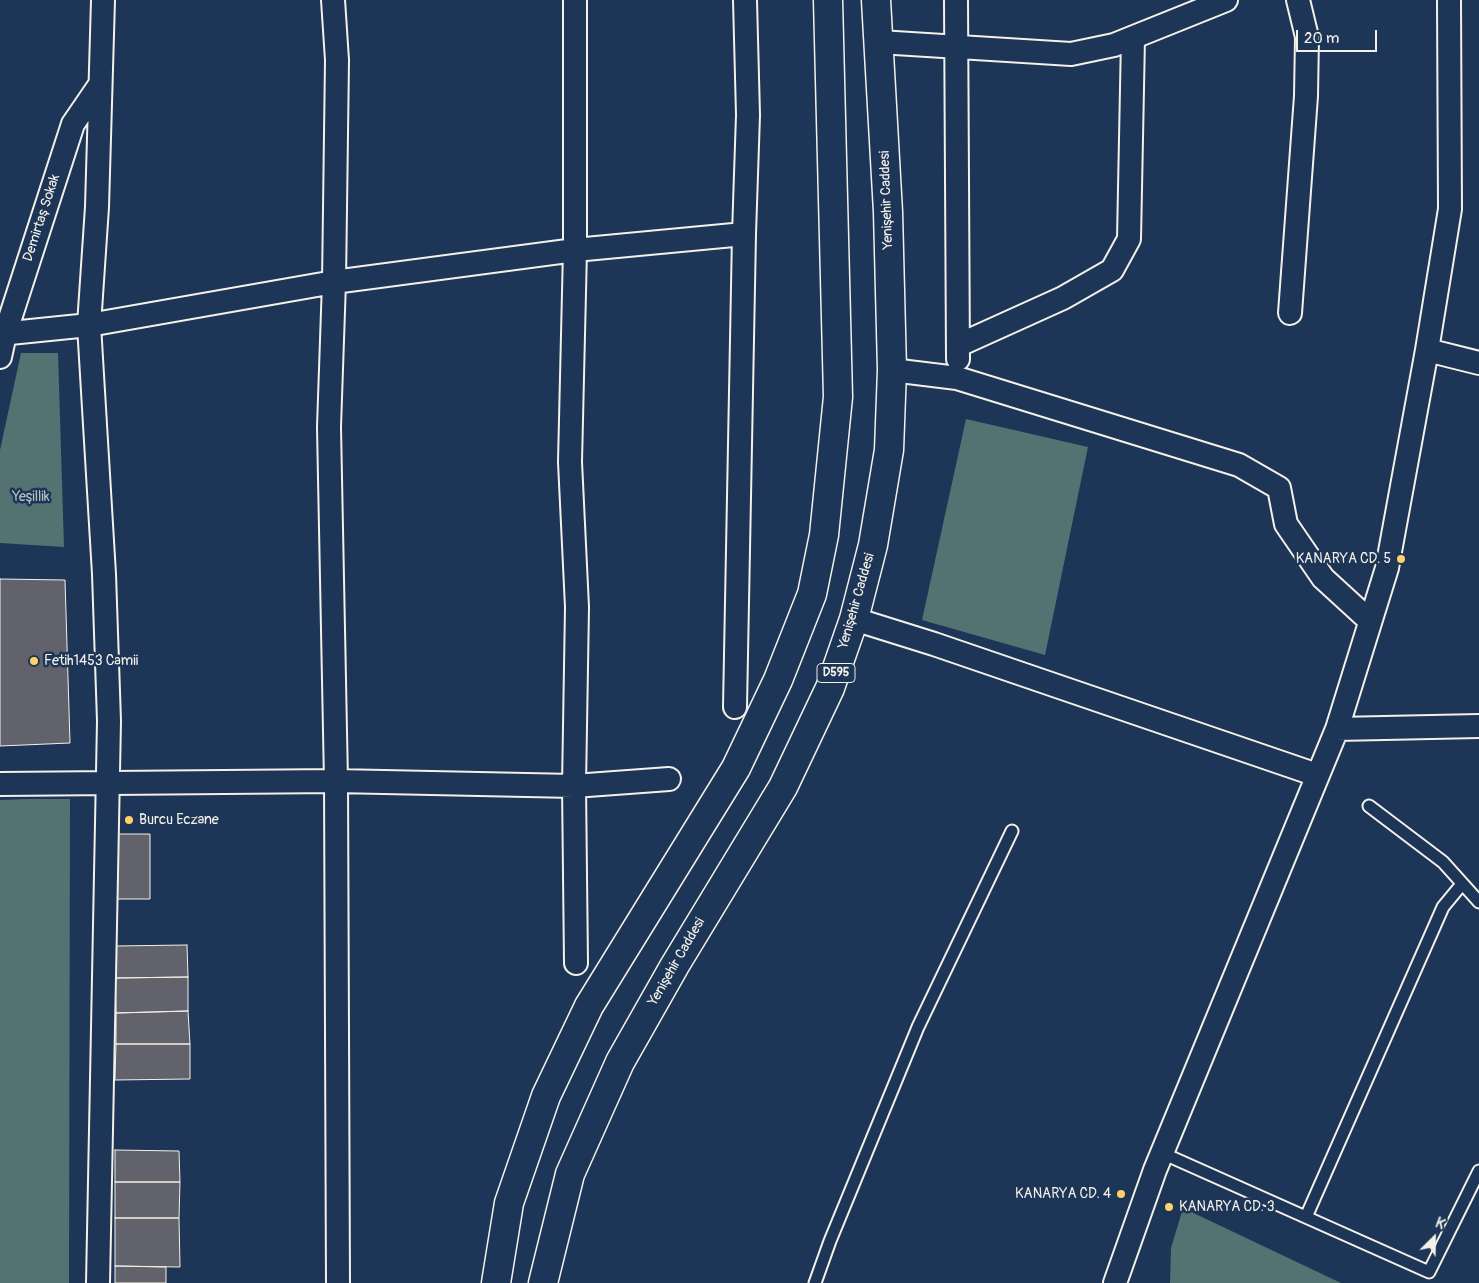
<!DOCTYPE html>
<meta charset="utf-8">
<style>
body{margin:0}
#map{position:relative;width:1479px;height:1283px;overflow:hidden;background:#1d3557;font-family:Pangolin,sans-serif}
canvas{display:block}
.north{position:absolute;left:1409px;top:1213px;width:50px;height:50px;-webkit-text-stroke:4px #1d3557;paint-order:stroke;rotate:23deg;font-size:14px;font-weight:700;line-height:20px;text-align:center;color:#f4f1e8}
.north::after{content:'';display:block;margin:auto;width:18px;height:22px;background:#f4f1e8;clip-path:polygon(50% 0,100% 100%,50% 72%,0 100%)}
.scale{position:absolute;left:1296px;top:30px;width:81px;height:22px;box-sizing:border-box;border:2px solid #f4f1e8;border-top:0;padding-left:6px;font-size:15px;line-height:18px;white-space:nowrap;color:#f4f1e8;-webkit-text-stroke:4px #1d3557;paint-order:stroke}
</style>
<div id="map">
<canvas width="1479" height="1283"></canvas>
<div class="north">K</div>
<div class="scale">20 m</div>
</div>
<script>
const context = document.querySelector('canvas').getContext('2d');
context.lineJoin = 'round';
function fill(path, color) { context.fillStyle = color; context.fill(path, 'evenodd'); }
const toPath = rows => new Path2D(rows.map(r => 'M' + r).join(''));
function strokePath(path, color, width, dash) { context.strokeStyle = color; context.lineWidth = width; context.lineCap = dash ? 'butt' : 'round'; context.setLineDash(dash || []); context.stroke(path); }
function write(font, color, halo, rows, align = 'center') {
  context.font = font + ' Pangolin,sans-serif'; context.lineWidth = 5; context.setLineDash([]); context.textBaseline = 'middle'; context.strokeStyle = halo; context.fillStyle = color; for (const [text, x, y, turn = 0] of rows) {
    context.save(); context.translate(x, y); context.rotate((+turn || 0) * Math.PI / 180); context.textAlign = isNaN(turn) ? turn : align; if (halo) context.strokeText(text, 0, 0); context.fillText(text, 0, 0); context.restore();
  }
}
fill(toPath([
 [21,353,58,353,64,547,0,543,0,450],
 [966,419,1088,447,1045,655,922,620],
 [27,799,70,799,69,1283,0,1283,0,800],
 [1183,1208,1341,1283,1170,1283,1171,1248]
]), '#537271');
const building = toPath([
 [0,579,65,580,70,743,0,746,0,579],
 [112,834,150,834,150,899,113,899,112,834],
 [187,945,188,977,115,978,115,946,187,945],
 [188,977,188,1011,116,1013,115,978,188,977],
 [188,1011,190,1044,116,1044,116,1013,188,1011],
 [116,1044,190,1044,190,1079,115,1080,116,1044],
 [115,1150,179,1151,180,1182,115,1182,115,1150],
 [115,1182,180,1182,179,1218,115,1218,115,1182],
 [115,1218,179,1218,180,1267,115,1266,115,1218],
 [115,1266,166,1267,166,1283,115,1283,115,1266]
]);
fill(building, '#62626c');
strokePath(building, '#f4f1e8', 1);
const lane = toPath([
 [1369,806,1443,862,1479,902],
 [1162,1153,1429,1272,1479,1171],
 [1306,1217,1443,907,1462,884],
 [815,1283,830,1241,918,1027,1012,831]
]);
const street = toPath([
 [333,0,337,60,334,282,329,427,336,781,338,1283],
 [575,0,575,250,570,462,577,607,574,786,576,963],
 [956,0,958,359],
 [879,42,1071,54,1114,45,1226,0],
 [1290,313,1306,96,1307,37,1298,0],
 [0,334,89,325,334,282,575,250,744,234],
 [959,345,1063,298,1112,270,1129,239,1133,38],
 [1427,350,1479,363],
 [0,357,5,334,73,124,99,86],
 [892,370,957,378,1239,465,1279,488,1286,524,1323,578,1370,621],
 [854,619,934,644,1317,775],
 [735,707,744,234,748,115,745,0],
 [1337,729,1479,726],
 [0,784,336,781,574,786,669,779],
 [98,1283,109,721,104,574,89,325,97,207,103,0],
 [1115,1283,1155,1170,1337,729,1387,568,1427,350,1450,209,1449,0]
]);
const highway = toPath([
 [496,1283,509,1203,546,1096,589,1006,736,768,778,680,812,594,824,535,838,397,828,0],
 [543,1283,570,1174,620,1062,675,965,783,787,830,688,854,619,873,545,889,450,892,370,888,212,876,0]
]);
strokePath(lane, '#f4f1e8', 15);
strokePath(street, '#f4f1e8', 26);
strokePath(highway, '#f4f1e8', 31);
strokePath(lane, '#1d3557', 11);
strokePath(street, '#1d3557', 22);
strokePath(highway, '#1d3557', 28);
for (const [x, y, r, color] of [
 [1401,559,5,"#ffd166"],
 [34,661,5,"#ffd166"],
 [129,820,5,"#ffd166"],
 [1121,1194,5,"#ffd166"],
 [1169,1207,5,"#ffd166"]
]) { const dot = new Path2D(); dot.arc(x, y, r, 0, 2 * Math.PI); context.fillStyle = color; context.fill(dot); strokePath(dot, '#1d3557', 2); }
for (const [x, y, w] of [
 [836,673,38]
]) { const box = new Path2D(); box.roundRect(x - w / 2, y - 9.5, w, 19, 4); context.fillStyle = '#1d3557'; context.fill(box); strokePath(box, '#f4f1e8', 1); }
write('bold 12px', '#f4f1e8', null, [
 ["D595",836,673]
]);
write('14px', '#f4f1e8', '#1d3557', [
 ["Yenişehir Caddesi",887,200,-92],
 ["Demirtaş Sokak",42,218,-72],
 ["Yenişehir Caddesi",857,601,-74],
 ["Yenişehir Caddesi",677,962,-60]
]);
write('14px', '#bcc5be', '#1d3557', [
 ["Yeşillik",31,497]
]);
write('14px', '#f4f1e8', '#1d3557', [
 ["KANARYA CD. 5",1391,559,"right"],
 ["Fetih1453 Camii",44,661],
 ["Burcu Eczane",139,820],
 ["KANARYA CD. 4",1111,1194,"right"],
 ["KANARYA CD. 3",1179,1207]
], 'left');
</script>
